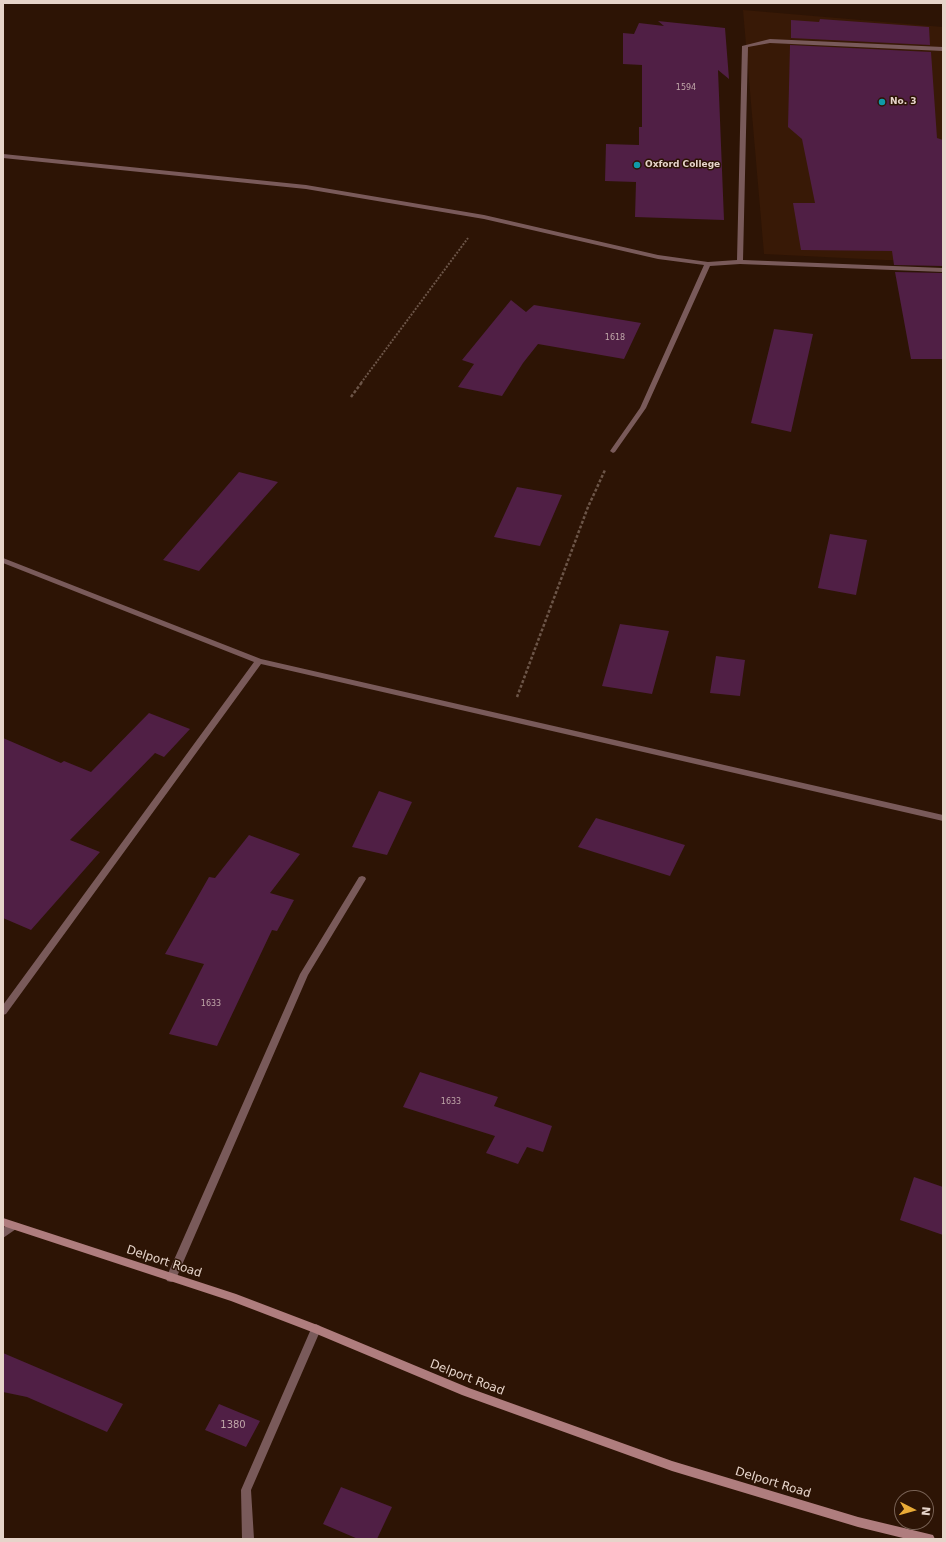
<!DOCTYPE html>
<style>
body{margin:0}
#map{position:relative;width:946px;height:1542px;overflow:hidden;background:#2d1405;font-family:"DejaVu Sans",sans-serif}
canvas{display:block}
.frame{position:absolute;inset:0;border:4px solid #e6d4ca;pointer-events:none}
.north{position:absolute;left:894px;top:1490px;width:40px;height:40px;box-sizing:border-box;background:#2d1405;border:1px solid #776154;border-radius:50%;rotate:96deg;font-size:11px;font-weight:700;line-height:16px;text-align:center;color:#e6d4ca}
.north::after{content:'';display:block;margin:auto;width:14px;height:18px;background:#e9ab37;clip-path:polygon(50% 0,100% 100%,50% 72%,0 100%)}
</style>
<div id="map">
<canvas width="946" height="1542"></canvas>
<div class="frame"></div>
<div class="north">N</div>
</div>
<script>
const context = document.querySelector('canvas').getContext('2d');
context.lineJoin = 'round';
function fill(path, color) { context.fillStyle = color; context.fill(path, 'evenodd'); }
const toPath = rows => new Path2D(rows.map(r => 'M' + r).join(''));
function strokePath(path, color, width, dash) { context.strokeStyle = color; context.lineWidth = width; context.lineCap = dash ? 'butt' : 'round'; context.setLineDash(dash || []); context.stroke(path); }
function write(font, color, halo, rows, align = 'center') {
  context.font = font + ' "DejaVu Sans",sans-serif'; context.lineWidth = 3; context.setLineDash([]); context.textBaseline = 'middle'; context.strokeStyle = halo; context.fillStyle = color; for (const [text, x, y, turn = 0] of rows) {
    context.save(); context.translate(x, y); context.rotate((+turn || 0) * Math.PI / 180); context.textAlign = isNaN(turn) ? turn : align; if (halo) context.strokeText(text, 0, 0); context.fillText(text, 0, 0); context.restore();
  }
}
fill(toPath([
 [743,10,943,27,943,261,885,260,764,254]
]), '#381906');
fill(toPath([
 [820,19,929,27,930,45,791,38,791,20,819,22],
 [658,21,725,28,729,79,718,70,724,220,635,217,636,182,605,181,606,144,639,145,639,127,642,127,642,65,623,64,623,33,634,34,639,23,664,26],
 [790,45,931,52,937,138,943,140,943,266,894,265,892,251,801,250,793,203,815,203,802,139,788,127],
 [895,272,943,273,943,359,911,359],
 [511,300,526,312,534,305,641,323,624,359,538,344,523,363,502,396,458,387,474,364,462,360],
 [774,329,813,334,791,432,751,423],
 [239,472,278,482,199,571,163,560],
 [517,487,562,495,540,546,494,537],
 [830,534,867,540,856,595,818,588],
 [620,624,669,631,652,694,602,686],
 [716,656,745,660,740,696,710,693],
 [149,713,190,729,164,757,155,753,70,840,100,852,31,930,3,918,3,738,61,763,64,761,91,772],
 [379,791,412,802,387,855,352,847],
 [596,818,685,845,670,876,578,847],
 [249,835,300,854,270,893,294,900,277,931,272,930,217,1046,169,1034,204,964,165,954,209,877,215,878],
 [420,1072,498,1097,494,1106,552,1126,543,1152,527,1147,518,1164,486,1153,495,1136,403,1107],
 [914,1177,943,1187,943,1235,900,1220],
 [3,1353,123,1404,107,1432,27,1397,3,1392],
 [219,1404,260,1421,246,1447,205,1430],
 [341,1487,392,1507,377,1539,358,1539,323,1524]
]), '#501f45');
strokePath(toPath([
 [361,383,468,238]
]), '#6c5548', 2, [2, 1.5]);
strokePath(toPath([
 [351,397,362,382],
 [517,697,588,507,605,470]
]), '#6c5548', 2.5, [3, 2]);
fill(toPath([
 [770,39,943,47,943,51,770,43,748,47,743,260,943,268,943,272,740,264,710,266,646,408,615,452,613,453,610,451,640,408,704,265,658,259,484,219,306,189,3,158,3,154,306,185,484,215,658,255,708,262,737,260,742,46,770,39],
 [3,558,261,659,943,815,943,821,261,664,6,1014,3,1015,3,1005,254,662,3,563,3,558],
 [362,876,365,877,366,879,308,975,175,1281,171,1282,167,1281,166,1278,300,974,359,877,362,876],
 [13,1222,16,1223,18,1226,16,1229,3,1238,3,1228,13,1222],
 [316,1324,320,1326,321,1329,251,1490,254,1539,242,1539,241,1490,311,1329,312,1326,316,1324]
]), '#795a5a');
fill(toPath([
 [3,1218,236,1294,320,1326,469,1388,672,1461,858,1517,929,1534,933,1535,935,1539,907,1539,858,1527,672,1471,462,1395,312,1332,231,1301,3,1226,3,1218]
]), '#af7d7e');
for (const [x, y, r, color] of [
 [882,102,4,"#0f9aa8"],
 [637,165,4,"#0f9aa8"]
]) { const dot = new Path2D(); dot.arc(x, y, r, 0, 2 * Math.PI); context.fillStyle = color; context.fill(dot); strokePath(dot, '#2d1405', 1.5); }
write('8px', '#c0a7a9', null, [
 ["1594",686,88],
 ["1618",615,338],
 ["1633",211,1004],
 ["1633",451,1102]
]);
write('bold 9px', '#e6d4ca', '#2d1405', [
 ["No. 3",890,102],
 ["Oxford College",645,165]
], 'left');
write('10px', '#c0a7a9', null, [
 ["1380",233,1425]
]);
write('12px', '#e6d4ca', '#2d1405', [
 ["Delport Road",164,1262,18],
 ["Delport Road",467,1378,21],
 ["Delport Road",773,1483,17]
]);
</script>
